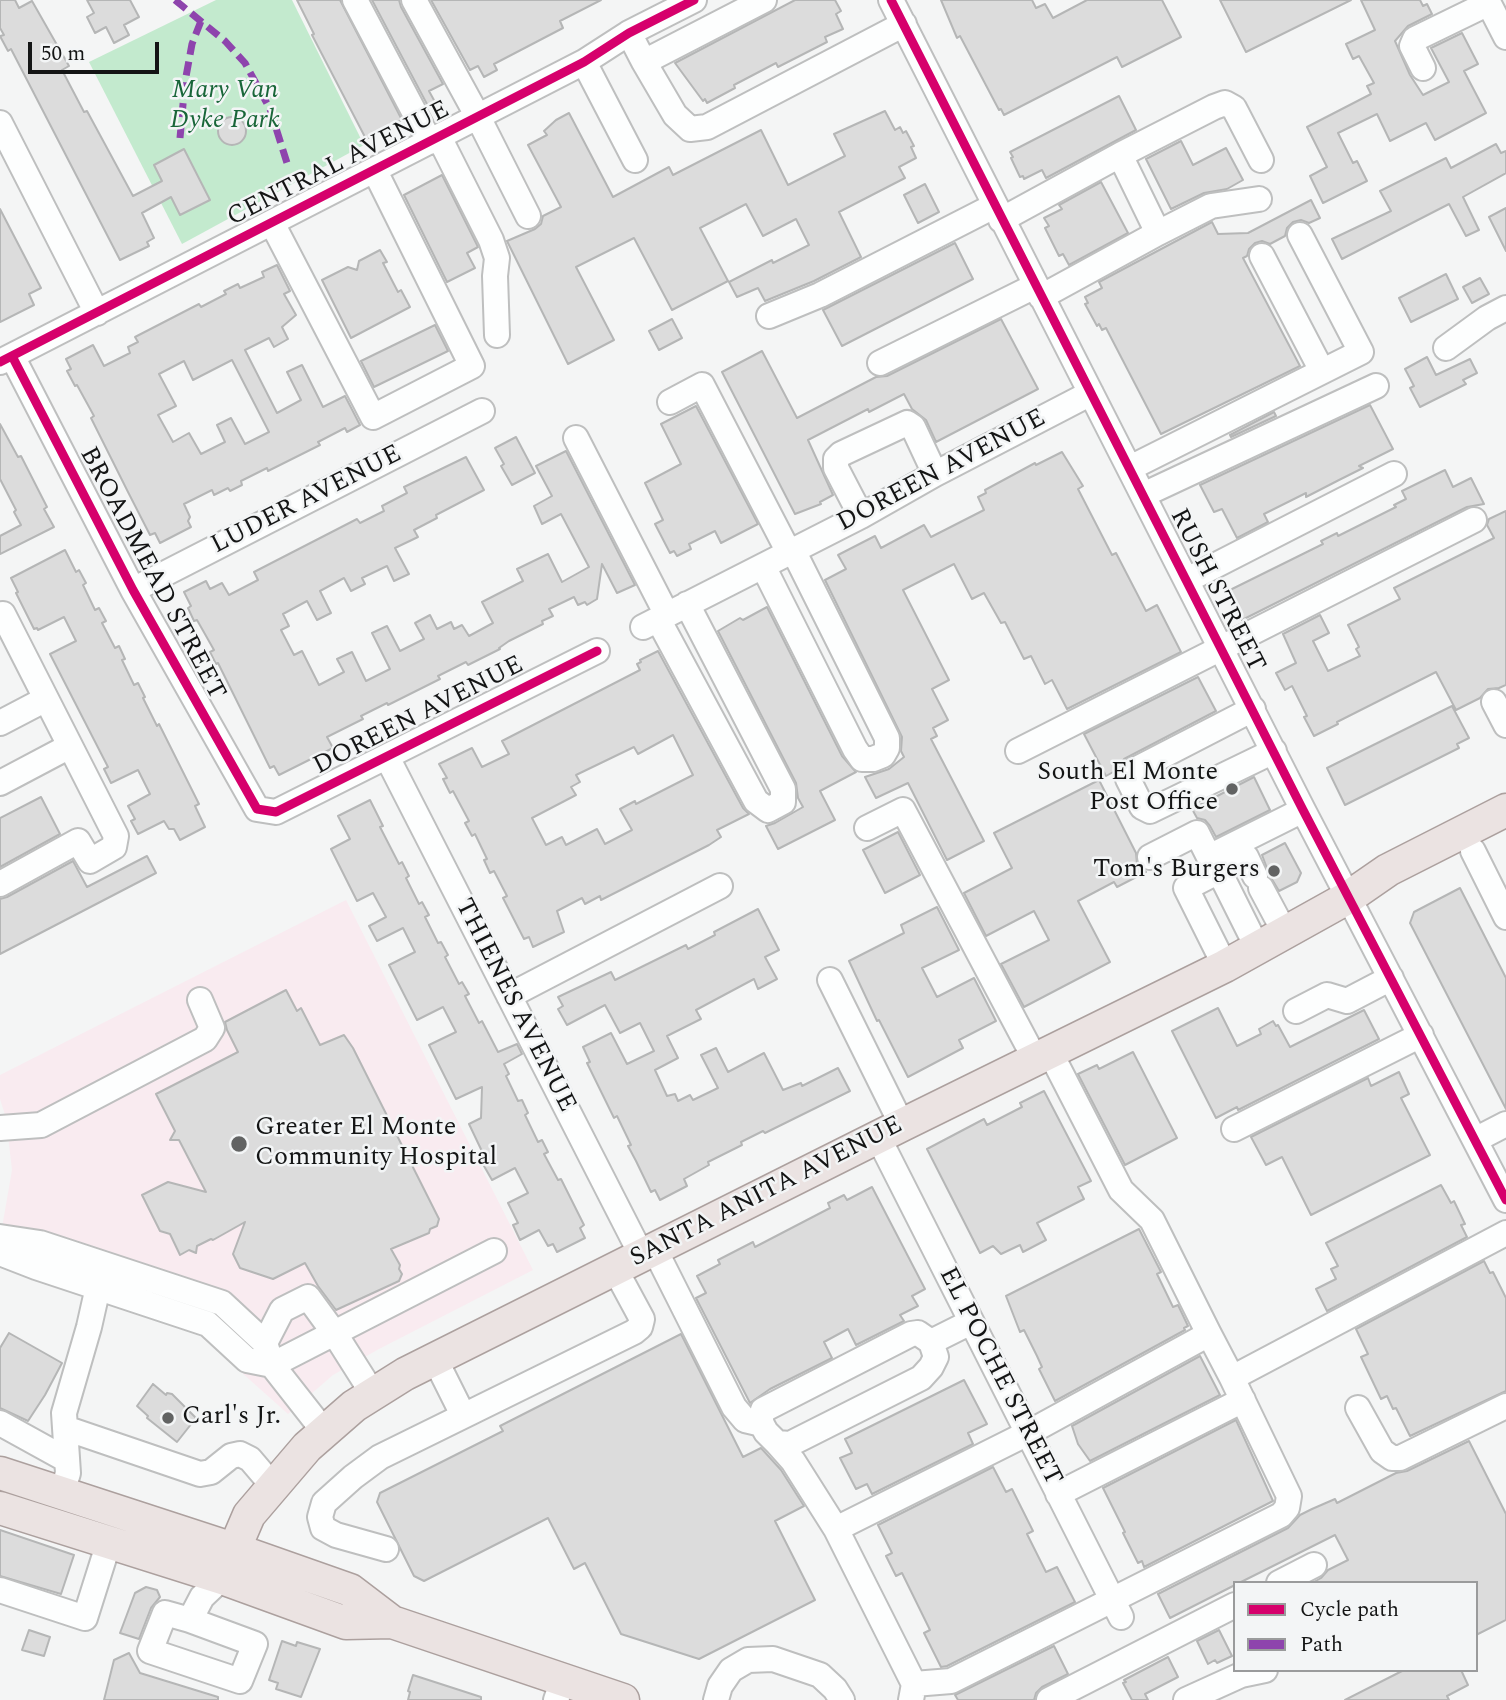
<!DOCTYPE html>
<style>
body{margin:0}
#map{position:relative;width:1506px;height:1700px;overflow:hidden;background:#f4f5f5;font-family:Spectral,serif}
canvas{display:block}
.legend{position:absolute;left:1233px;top:1581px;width:245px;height:91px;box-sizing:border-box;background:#f3f5f6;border:2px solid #9a9b9c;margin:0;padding:9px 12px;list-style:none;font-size:21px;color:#141515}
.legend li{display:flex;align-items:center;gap:14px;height:35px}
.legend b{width:35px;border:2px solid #9a9b9c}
.scale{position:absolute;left:28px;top:42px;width:131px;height:32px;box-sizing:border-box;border:4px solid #141515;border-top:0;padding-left:9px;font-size:21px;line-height:24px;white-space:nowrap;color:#141515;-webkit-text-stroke:5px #f3f5f6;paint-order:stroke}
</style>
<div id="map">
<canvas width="1506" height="1700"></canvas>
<ul class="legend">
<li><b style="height:9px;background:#d6006c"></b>Cycle path</li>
<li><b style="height:9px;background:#8e44ad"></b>Path</li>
</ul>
<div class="scale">50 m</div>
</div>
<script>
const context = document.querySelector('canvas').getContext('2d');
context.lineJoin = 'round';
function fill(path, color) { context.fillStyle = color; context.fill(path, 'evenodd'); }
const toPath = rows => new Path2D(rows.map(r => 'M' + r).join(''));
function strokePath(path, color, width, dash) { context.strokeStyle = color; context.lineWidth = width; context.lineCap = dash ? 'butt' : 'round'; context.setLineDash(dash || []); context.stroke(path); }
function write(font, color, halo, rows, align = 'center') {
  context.font = font + ' Spectral,serif'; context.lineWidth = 5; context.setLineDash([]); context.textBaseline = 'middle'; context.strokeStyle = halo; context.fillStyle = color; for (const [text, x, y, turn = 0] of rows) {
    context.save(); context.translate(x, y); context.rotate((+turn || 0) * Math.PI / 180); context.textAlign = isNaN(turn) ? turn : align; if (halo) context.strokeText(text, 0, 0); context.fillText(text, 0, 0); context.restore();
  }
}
fill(toPath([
 [346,900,533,1270,379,1349,333,1375,288,1414,194,1330,0,1239,12,1170,6,1118,0,1099,0,1075]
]), '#f9ebf0');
fill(toPath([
 [216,0,292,0,364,145,182,244,89,62]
]), '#c3eace');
const building = toPath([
 [0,0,15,0,19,8,32,1,69,66,62,70,84,112,87,111,133,196,162,181,154,165,184,149,210,200,180,215,171,197,142,213,154,238,147,242,149,246,120,260,11,49,8,51,0,36,4,35,0,28,0,0],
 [87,0,130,0,139,17,124,25,129,35,114,43,106,27,95,33,87,17,94,13,87,0],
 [297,0,340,0,402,120,366,139,312,35,314,34,297,0],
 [372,0,399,0,401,7,443,84,429,91,435,102,428,106,372,0],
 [431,0,601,0,560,21,563,28,494,64,497,70,484,77,478,66,470,70,431,0],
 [795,0,835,0,841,11,836,14,843,29,825,37,827,42,778,67,776,63,734,85,735,88,707,103,705,99,703,101,675,63,795,0],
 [941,0,1032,0,1036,8,1045,4,1053,18,1087,0,1162,0,1181,37,1122,67,1117,57,1004,115,1001,109,999,110,960,36,957,38,941,0],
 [1220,0,1351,0,1246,52,1220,0],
 [1361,0,1420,0,1423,6,1427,4,1432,14,1408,26,1395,41,1410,75,1423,95,1449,82,1431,48,1462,33,1478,64,1464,71,1486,113,1435,140,1426,123,1390,141,1377,114,1338,133,1353,163,1357,161,1367,181,1323,203,1310,176,1327,167,1307,127,1371,94,1367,86,1374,83,1359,56,1353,59,1346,44,1375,30,1361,0],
 [1119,96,1136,130,1046,178,1042,170,1024,179,1023,176,1020,177,1011,158,1013,157,1010,152,1119,96],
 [885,111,895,130,900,127,903,133,906,131,914,146,911,147,916,158,899,167,905,178,839,212,861,257,814,281,765,301,758,288,737,297,729,282,772,260,773,263,809,245,796,219,763,236,746,204,700,228,728,281,672,310,634,238,576,267,614,340,568,364,507,241,535,229,541,224,543,216,561,207,528,145,547,135,544,131,556,120,569,113,613,197,669,167,673,175,761,130,788,185,845,156,834,134,885,111],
 '218 131a14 14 0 1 1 28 0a14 14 0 1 1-28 0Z',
 [1181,141,1193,165,1226,148,1243,180,1227,189,1204,193,1171,209,1146,159,1181,141],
 [1496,144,1501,153,1506,151,1506,173,1463,197,1479,230,1466,236,1449,204,1342,259,1332,239,1391,211,1380,191,1446,158,1451,168,1496,144],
 [442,175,478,247,467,253,475,268,447,282,404,195,442,175],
 [1101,182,1128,233,1069,265,1063,254,1059,256,1045,228,1049,226,1044,218,1062,209,1059,205,1101,182],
 [925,184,939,212,918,223,904,195,925,184],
 [1311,200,1320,218,1309,223,1301,220,1293,222,1287,228,1285,236,1270,244,1262,241,1255,243,1249,249,1247,256,1243,258,1300,366,1161,434,1106,328,1102,330,1099,324,1097,326,1085,304,1088,303,1085,297,1102,288,1099,282,1212,222,1218,234,1248,233,1311,200],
 [1506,208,1506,251,1489,217,1506,208],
 [0,209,41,288,29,294,34,305,0,322,0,209],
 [955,243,973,279,842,346,823,310,955,243],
 [380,250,387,262,383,263,398,292,401,290,410,307,351,338,322,280,348,267,357,270,359,261,380,250],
 [277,265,290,291,284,294,296,315,282,327,288,339,274,347,269,338,245,350,277,413,301,400,287,372,302,365,323,407,345,396,360,425,347,432,345,428,318,442,320,445,268,471,267,468,241,481,242,485,230,491,228,488,214,495,212,490,184,504,190,517,188,521,191,527,160,543,155,533,150,535,128,492,91,418,94,416,77,385,75,386,67,371,71,369,66,359,93,345,104,366,130,353,128,347,138,342,135,337,199,304,201,307,226,294,224,291,238,284,240,288,264,277,262,272,277,265],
 [232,360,269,432,245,444,231,418,217,425,225,442,201,454,189,433,173,442,158,415,176,406,159,374,184,361,193,380,232,360],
 [1446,274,1458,299,1411,322,1399,298,1446,274],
 [1480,278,1489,294,1472,303,1463,287,1480,278],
 [672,319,682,338,659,350,649,331,672,319],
 [1001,319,1038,389,936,442,926,420,912,409,904,394,869,412,868,409,808,440,833,495,820,502,821,504,795,514,722,372,762,351,797,418,876,377,887,376,1001,319],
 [435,325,448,351,374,387,361,361,435,325],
 [1427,357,1436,375,1470,359,1477,373,1463,380,1466,384,1420,407,1410,388,1414,386,1405,369,1427,357],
 [1370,405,1393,449,1359,466,1363,468,1339,480,1306,497,1306,493,1264,514,1268,522,1237,538,1222,509,1214,512,1200,485,1370,405],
 [696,406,758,524,721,543,715,531,689,544,691,549,677,556,674,551,670,553,655,524,663,520,645,483,681,464,661,424,696,406],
 [1274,412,1276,416,1231,437,1230,435,1274,412],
 [0,424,18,457,21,456,47,507,44,509,54,527,0,554,0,536,21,525,14,512,16,510,0,479,0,424],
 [516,437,535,473,512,485,501,466,504,464,495,448,516,437],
 [566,451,635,585,617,593,602,564,597,599,587,605,585,602,578,605,574,597,549,609,553,616,542,621,543,624,509,641,499,648,500,649,468,665,466,662,438,676,440,679,388,705,387,703,361,716,363,719,327,737,333,748,279,775,274,766,270,768,218,663,216,664,210,652,214,650,197,620,194,621,188,608,191,606,184,592,206,581,210,589,222,583,229,595,258,580,254,572,357,519,360,523,384,511,382,506,407,493,404,487,466,457,484,490,436,515,437,518,414,530,418,537,395,548,409,574,394,581,387,566,362,578,365,584,351,591,344,578,320,591,331,613,317,620,307,601,283,614,289,626,281,630,294,655,302,651,319,685,344,672,337,659,352,652,366,681,390,669,372,633,387,626,400,651,424,639,415,623,430,615,437,629,451,622,454,629,462,625,469,636,493,623,482,602,523,581,517,569,548,554,562,582,589,567,561,514,542,524,534,506,552,496,536,466,566,451],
 [1062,452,1083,486,1078,489,1112,555,1116,553,1146,611,1157,605,1181,652,1067,709,1052,680,1045,684,1031,656,1024,659,1005,622,1001,623,984,593,972,599,954,564,903,590,949,680,932,689,948,720,933,728,937,736,931,739,984,841,947,860,908,783,876,798,865,777,889,769,904,757,901,751,902,737,825,580,846,569,838,555,875,536,881,548,924,525,931,537,984,510,978,497,986,493,985,490,1035,463,1036,465,1062,452],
 [1445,470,1453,487,1471,478,1484,504,1467,507,1242,620,1228,591,1323,544,1321,541,1337,533,1338,536,1396,507,1394,505,1406,499,1402,491,1445,470],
 [1506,511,1506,685,1499,688,1488,689,1480,698,1456,710,1436,672,1337,722,1338,724,1314,736,1304,717,1307,716,1292,686,1285,690,1276,673,1296,663,1283,634,1320,615,1329,633,1313,641,1328,671,1360,656,1356,649,1359,647,1348,625,1400,599,1394,588,1494,538,1487,525,1489,519,1506,511],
 [65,550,76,572,79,570,86,583,83,585,95,610,99,608,106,621,102,623,115,648,119,646,125,659,122,660,134,685,138,683,145,697,143,698,157,726,159,724,199,804,195,806,205,827,180,840,174,829,169,829,164,821,138,834,131,821,135,819,128,806,150,794,138,770,111,783,104,769,108,767,50,654,76,641,64,617,38,630,37,628,34,629,16,593,18,592,11,578,65,550],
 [767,607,842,756,856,772,820,791,835,820,778,849,766,826,775,823,803,807,798,798,796,783,718,631,740,618,743,620,767,607],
 [658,651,743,808,749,814,717,830,721,837,709,845,601,900,600,896,585,904,582,898,557,911,564,932,533,947,529,937,524,939,503,898,507,896,494,871,490,873,484,860,487,859,475,834,472,836,465,823,469,821,453,791,450,793,443,779,447,778,439,764,472,748,482,767,509,754,502,741,640,670,637,664,641,662,640,660,658,651],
 [673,735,693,775,636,804,635,801,620,809,632,830,605,844,597,829,566,845,562,837,546,845,532,818,576,795,571,787,580,782,576,775,634,747,638,754,673,735],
 [1198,677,1216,711,1124,759,1115,771,1106,776,1084,734,1198,677],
 [1452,706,1469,738,1457,744,1459,748,1345,805,1327,768,1452,706],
 [1254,777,1270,810,1216,837,1210,826,1205,820,1197,818,1192,809,1254,777],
 [1099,780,1136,853,1137,864,1146,872,1117,887,1114,882,1078,901,1110,962,1024,1007,1001,964,1049,940,1034,911,986,936,964,893,1012,868,994,833,1099,780],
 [41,797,60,834,0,867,0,818,41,797],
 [370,800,383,826,380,827,399,864,402,862,409,876,406,878,419,904,422,902,429,915,425,917,438,943,441,942,448,955,445,957,459,984,462,982,469,994,465,996,479,1023,482,1021,498,1052,517,1044,522,1054,504,1064,509,1074,506,1076,518,1101,522,1100,528,1113,525,1115,538,1142,542,1140,548,1152,544,1154,558,1180,561,1179,584,1225,580,1228,585,1238,557,1252,553,1244,548,1246,539,1230,520,1240,513,1225,518,1223,508,1203,528,1193,515,1168,492,1180,484,1166,488,1164,469,1124,481,1118,482,1087,456,1099,429,1045,456,1032,443,1007,417,1020,389,965,415,952,403,928,377,941,369,926,386,917,373,893,357,901,331,849,350,839,338,816,370,800],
 [898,832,920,875,885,893,863,850,898,832],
 [1285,843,1301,873,1297,882,1279,891,1270,876,1262,855,1285,843],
 [147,856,156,873,0,954,0,899,7,897,73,861,87,887,147,856],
 [1460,888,1506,978,1506,1109,1410,923,1414,912,1460,888],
 [937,907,959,950,922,968,937,997,974,978,996,1021,959,1040,963,1048,908,1077,879,1020,877,1021,849,961,904,933,901,925,937,907],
 [758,909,779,950,765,957,777,979,758,989,754,979,696,1010,701,1019,667,1036,678,1058,655,1070,667,1096,675,1094,678,1101,690,1095,693,1100,718,1088,701,1055,716,1048,728,1072,764,1053,783,1090,801,1083,802,1086,838,1068,850,1091,765,1133,763,1131,741,1142,742,1145,708,1162,709,1165,684,1179,687,1186,660,1200,655,1190,651,1192,636,1161,628,1146,631,1145,617,1116,614,1118,587,1063,590,1062,583,1047,611,1033,627,1064,654,1051,640,1023,620,1033,605,1005,567,1025,558,1009,563,1006,558,997,611,972,615,980,686,945,688,949,715,935,714,932,758,909],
 [286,990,297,1011,301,1008,320,1045,344,1035,353,1048,439,1219,437,1226,430,1229,429,1233,391,1249,400,1265,399,1269,402,1274,399,1281,336,1310,318,1286,305,1263,273,1279,240,1268,233,1254,245,1222,213,1240,211,1239,197,1246,196,1253,189,1250,180,1255,170,1234,160,1231,142,1195,168,1182,206,1192,179,1140,170,1140,175,1131,156,1094,238,1052,227,1030,225,1022,286,990],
 [1218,1008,1237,1046,1261,1034,1259,1029,1273,1021,1276,1026,1278,1025,1290,1047,1364,1010,1379,1039,1238,1110,1237,1107,1216,1118,1172,1031,1218,1008],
 [1133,1052,1177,1138,1125,1165,1078,1074,1097,1065,1099,1069,1133,1052],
 [1399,1072,1409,1094,1401,1098,1430,1155,1311,1215,1282,1157,1266,1165,1251,1137,1368,1078,1371,1086,1399,1072],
 [1044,1091,1091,1181,1078,1187,1084,1199,1037,1223,1046,1240,1023,1252,1020,1245,1001,1254,993,1246,980,1253,927,1149,984,1119,987,1125,1022,1107,1020,1103,1044,1091],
 [1441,1185,1451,1203,1454,1201,1465,1224,1461,1225,1467,1237,1327,1311,1316,1289,1336,1279,1331,1269,1338,1266,1326,1243,1441,1185],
 [872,1187,925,1289,912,1296,918,1306,900,1315,904,1321,856,1345,848,1329,824,1342,832,1358,770,1389,750,1403,696,1298,706,1293,697,1276,720,1264,718,1260,753,1242,755,1247,830,1208,828,1203,844,1195,847,1200,872,1187],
 [1139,1229,1161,1272,1157,1274,1173,1307,1178,1305,1188,1326,1184,1328,1185,1330,1055,1401,1039,1369,1042,1367,1037,1356,1024,1330,1020,1332,1006,1296,1139,1229],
 [1484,1261,1490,1273,1493,1272,1506,1298,1506,1391,1410,1436,1396,1408,1393,1409,1387,1396,1381,1399,1361,1357,1368,1354,1356,1329,1484,1261],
 [9,1333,62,1363,45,1395,28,1421,0,1408,0,1348,9,1333],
 [681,1334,743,1457,761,1448,781,1470,804,1506,775,1521,815,1600,699,1659,621,1634,585,1563,574,1569,548,1518,424,1581,414,1576,377,1502,380,1493,503,1431,500,1426,681,1334],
 [1200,1356,1220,1395,1090,1461,1078,1444,1072,1426,1200,1356],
 [964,1380,987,1424,968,1433,973,1444,872,1494,867,1484,856,1489,840,1458,852,1453,845,1439,964,1380],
 [153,1384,166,1395,167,1393,172,1394,196,1418,177,1442,147,1418,148,1416,137,1406,153,1384],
 [1236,1420,1273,1501,1144,1567,1142,1561,1138,1563,1123,1533,1125,1532,1103,1488,1236,1420],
 [1469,1441,1506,1514,1506,1620,1476,1635,1476,1583,1312,1583,1321,1578,1328,1570,1348,1560,1335,1535,1239,1583,1235,1583,1235,1585,1170,1618,1158,1594,1288,1528,1300,1515,1312,1509,1335,1499,1337,1503,1396,1473,1407,1471,1469,1441],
 [993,1467,1006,1492,1012,1489,1033,1531,1027,1534,1046,1572,1057,1567,1075,1602,947,1666,941,1667,924,1633,930,1630,902,1573,896,1576,886,1556,892,1553,878,1525,993,1467],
 [0,1530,74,1555,61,1594,0,1576,0,1530],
 [146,1587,157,1590,160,1597,151,1608,139,1639,120,1633,135,1593,146,1587],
 [29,1630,50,1637,44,1656,22,1650,29,1630],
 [1219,1630,1232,1656,1217,1663,1215,1660,1208,1664,1197,1641,1219,1630],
 [282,1641,296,1646,297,1642,320,1649,301,1697,276,1689,278,1683,269,1680,282,1641],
 [1054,1646,1068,1674,1042,1687,1036,1693,1034,1700,958,1700,955,1695,1054,1646],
 [129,1653,140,1673,218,1697,218,1700,104,1700,114,1660,129,1653],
 [1168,1657,1178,1677,1145,1694,1148,1700,1132,1700,1123,1683,1126,1682,1124,1680,1168,1657],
 [1404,1670,1461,1670,1468,1685,1447,1696,1449,1700,1345,1700,1404,1670],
 [413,1675,481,1697,481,1700,408,1700,410,1692,408,1691,413,1675]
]);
fill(building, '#dcdcdc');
strokePath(building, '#b5b6b6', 2);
const minor = toPath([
 [355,0,430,142],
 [414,0,478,117,528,216],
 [891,0,1303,810,1506,1200],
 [1487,0,1506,37],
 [629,33,644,62,675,115,690,129,707,127,904,24],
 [584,62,635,160],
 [644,62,764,0],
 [1423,68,1412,46,1415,39,1489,3],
 [0,123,97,313],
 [439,137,491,240,497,258,495,276,497,335],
 [1001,220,1120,155,1214,107,1225,103,1234,108,1261,160],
 [272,223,373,417,472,366,375,171],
 [1158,233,1211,206,1259,199],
 [1262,256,1322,371],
 [1041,297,1158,233,1120,155],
 [769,316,820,295,994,206],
 [1446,348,1487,318,1506,308],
 [12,356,133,590,257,809,276,812,597,651],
 [0,362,584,62,629,33,694,0],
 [880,363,1035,286],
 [670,402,702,385,785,545,793,550,887,738,887,748,883,755,873,759,862,759,855,749,763,566],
 [576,438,667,615],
 [1130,468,1361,352,1300,235],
 [1143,495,1376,386],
 [861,516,836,468,836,459,841,454,907,423,913,427,935,474],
 [1187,580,1394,474],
 [133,590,482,411],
 [658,619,756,801,768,810,783,802,783,789,687,604],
 [643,627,861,516,935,474,1091,393],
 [1494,702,1506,725],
 [1253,709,1131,772,1128,779,1142,807,1150,811,1274,751],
 [0,723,46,699],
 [1018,751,1474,520],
 [387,757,642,1256],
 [0,783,70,746],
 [867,828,903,810,1035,1059],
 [1473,851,1506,917],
 [1150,857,1197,833,1209,857,1303,810],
 [1219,871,1258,949],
 [0,884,78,841,90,861,114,847,116,836,3,614],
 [1261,888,1285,933],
 [1225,966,1186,888,1246,857,1255,876],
 [830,980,902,1125],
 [509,996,720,886],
 [1296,1011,1327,995,1347,1001,1391,978],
 [1050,1052,1121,1190,1152,1220,1209,1334],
 [0,1128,41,1125,205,1039,212,1028,200,1000],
 [1234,1129,1421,1035],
 [878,1137,1121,1617],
 [1475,1140,1506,1124],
 [0,1237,40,1243,222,1303,265,1343,272,1365,323,1430],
 [655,1250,734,1407,745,1420,762,1424],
 [0,1253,36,1267,208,1324,247,1360,272,1365,494,1251],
 [918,1333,931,1342,936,1357,931,1367,921,1378,790,1444,777,1443,766,1432,760,1421,763,1410,911,1334,918,1333],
 [931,1342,971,1322],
 [265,1343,282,1310,308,1297,335,1334,373,1394],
 [435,1359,463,1415],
 [1358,1408,1382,1451,1392,1458,1400,1458,1506,1406],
 [0,1423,67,1460],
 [65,1428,200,1474,211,1472,231,1456,240,1454,250,1459,273,1486],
 [777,1443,793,1461,836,1529],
 [62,1493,68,1473,64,1413,89,1327,98,1287],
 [1058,1494,1243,1400],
 [386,1549,336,1535,323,1528,320,1517,324,1503,353,1477,380,1457,634,1332,640,1327,642,1319,615,1269],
 [1279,1583,1314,1565],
 [0,1590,85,1618,109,1542],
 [190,1620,165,1613,150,1651,240,1681,255,1644,190,1620,202,1597,222,1578],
 [914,1684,951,1681,1281,1515,1287,1508,1289,1496,1232,1378],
 [556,1700,563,1680],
 [716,1700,720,1686,731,1670,748,1660,773,1659,820,1675,835,1689,842,1700],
 [911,1700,914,1684,836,1529,1028,1433,1209,1334,1232,1378,1506,1233],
 [1049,1700,1235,1605],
 [1186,1700,1241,1675,1265,1670]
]);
const major = toPath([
 [0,1473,236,1550,350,1590,392,1622,623,1700],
 [0,1508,222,1578,346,1623,392,1622],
 [222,1578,249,1515,307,1447,354,1406,405,1374,902,1125,1225,966,1349,897,1388,870,1506,810]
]);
strokePath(minor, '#bebfbf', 28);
strokePath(major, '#aca09e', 35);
strokePath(minor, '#fdfefe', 24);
strokePath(major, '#ebe3e2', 32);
strokePath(toPath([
 [175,0,225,41,245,63,270,109,287,163],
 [180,138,185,82,192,44,201,21]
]), '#8e44ad', 7, [14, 7]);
strokePath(toPath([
 [891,0,1303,810,1506,1200],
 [12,356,133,590,257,809,276,812,597,651],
 [0,362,584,62,629,33,694,0]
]), '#d6006c', 9);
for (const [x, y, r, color] of [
 [1232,789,7,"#626363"],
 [1274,871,7,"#626363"],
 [239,1144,9,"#626363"],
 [168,1418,7,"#626363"]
]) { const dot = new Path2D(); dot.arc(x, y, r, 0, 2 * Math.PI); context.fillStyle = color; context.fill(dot); strokePath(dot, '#f3f5f6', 2.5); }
write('italic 26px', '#196639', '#f3f5f6', [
 ["Mary Van",225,92],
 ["Dyke Park",225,122]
]);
write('26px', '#141515', '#f3f5f6', [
 ["CENTRAL AVENUE",339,165,-27],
 ["DOREEN AVENUE",942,472,-28],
 ["LUDER AVENUE",307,501,-27],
 ["BROADMEAD STREET",151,574,62],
 ["RUSH STREET",1216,591,63],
 ["DOREEN AVENUE",419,717,-27],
 ["THIENES AVENUE",514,1006,63],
 ["SANTA ANITA AVENUE",767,1193,-27],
 ["EL POCHE STREET",999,1377,63]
]);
write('26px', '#141515', '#f3f5f6', [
 ["South El Monte",1218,774],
 ["Post Office",1218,804],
 ["Tom's Burgers",1260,871],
 ["Greater El Monte",255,1129,"left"],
 ["Community Hospital",255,1159,"left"],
 ["Carl's Jr.",182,1418,"left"]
], 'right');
</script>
